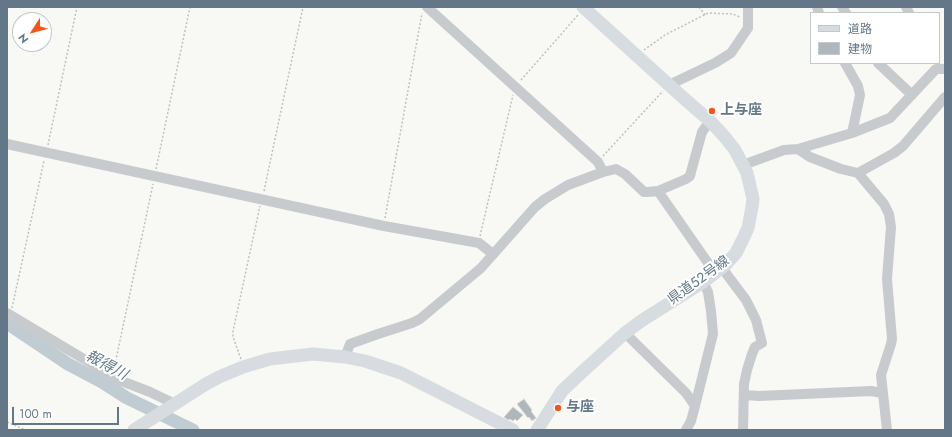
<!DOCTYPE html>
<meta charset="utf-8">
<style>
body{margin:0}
#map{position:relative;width:952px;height:437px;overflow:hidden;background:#f8f8f4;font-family:Jost,"Noto Sans JP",sans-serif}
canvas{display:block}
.frame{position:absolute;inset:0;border:8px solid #647788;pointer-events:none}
.legend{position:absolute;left:810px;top:12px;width:130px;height:52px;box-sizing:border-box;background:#fff;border:1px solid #c1c9cf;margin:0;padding:5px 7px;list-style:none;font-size:12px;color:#647788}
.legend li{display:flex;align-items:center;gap:8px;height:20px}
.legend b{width:20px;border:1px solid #c1c9cf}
.north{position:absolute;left:12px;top:12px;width:40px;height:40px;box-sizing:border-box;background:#fff;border:1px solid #c1c9cf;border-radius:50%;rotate:234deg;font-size:11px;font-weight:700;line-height:16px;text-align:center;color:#647788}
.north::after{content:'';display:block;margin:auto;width:14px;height:18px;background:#f2561b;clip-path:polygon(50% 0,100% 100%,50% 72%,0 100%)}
.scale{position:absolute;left:12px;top:407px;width:107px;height:18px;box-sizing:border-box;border:2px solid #647788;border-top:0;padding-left:5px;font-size:12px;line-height:14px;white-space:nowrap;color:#647788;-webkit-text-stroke:3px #fff;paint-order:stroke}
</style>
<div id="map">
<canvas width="952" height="437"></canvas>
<div class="frame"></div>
<ul class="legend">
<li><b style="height:5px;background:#d6dce0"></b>道路</li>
<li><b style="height:11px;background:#afb7bd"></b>建物</li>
</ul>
<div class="north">N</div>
<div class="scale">100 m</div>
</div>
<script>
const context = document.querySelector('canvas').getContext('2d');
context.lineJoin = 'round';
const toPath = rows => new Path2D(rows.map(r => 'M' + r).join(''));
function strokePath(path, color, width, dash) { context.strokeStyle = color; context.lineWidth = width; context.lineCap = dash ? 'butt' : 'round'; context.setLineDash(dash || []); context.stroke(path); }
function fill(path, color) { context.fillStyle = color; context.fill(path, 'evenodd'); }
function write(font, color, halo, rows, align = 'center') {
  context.font = font + ' Jost,"Noto Sans JP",sans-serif'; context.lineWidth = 4; context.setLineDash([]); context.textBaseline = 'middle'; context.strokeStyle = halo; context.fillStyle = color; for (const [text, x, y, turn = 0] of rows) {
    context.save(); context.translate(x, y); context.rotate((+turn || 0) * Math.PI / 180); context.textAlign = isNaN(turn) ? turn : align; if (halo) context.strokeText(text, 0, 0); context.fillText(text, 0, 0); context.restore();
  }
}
strokePath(toPath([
 [7,323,68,364,102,382,127,398,193,430]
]), '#c1ccd2', 13);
const building = toPath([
 [524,399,532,410,531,411,536,418,532,421,529,417,528,418,517,404,524,399],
 [513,407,523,415,517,421,515,419,513,421,510,419,508,420,504,417,513,407]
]);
fill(building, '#afb7bd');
strokePath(building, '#d9d9d7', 1);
strokePath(toPath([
 [699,7,705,15],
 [644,50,665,35,708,13,733,14,740,17],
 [521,80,578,15],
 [48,145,77,7],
 [603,156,663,91],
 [156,169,190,7],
 [264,191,303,7],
 [385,218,422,13],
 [480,236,513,95],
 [12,308,44,161],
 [241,359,233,337,233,331,260,206],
 [114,369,153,184],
 [7,422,26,430]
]), '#bec1c3', 1.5, [2, 2]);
strokePath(toPath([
 [427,7,598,162,603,172],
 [817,7,819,13],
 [842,7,846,13],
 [906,7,909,13],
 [878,63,912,95],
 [669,85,715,63,731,53,748,28,748,7],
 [852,133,890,118,936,69,945,69],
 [7,144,384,226,479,243,493,254],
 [798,149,810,157,841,169,858,173,884,204,889,214,891,227,887,279,892,339,891,344,881,375,887,430],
 [743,165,784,150,798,149,852,133,860,95,858,86,845,63],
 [858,173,894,153,903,146,945,97],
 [658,191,715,273],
 [722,268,746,300,756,320,762,343,755,347,752,354,747,370,744,384,743,430],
 [7,313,119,380,150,392,175,404],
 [625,333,686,393,695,406],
 [345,357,350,344,378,334,412,323,420,319,481,268,535,207,545,199,568,185,603,172,616,169,625,174,644,192,647,192,658,191,686,179,690,176,691,172,702,132,710,121],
 [745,395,759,396,871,391,882,393],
 [686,430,691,421,695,406,713,334,711,311,708,292,703,282]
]), '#c7cbce', 10);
strokePath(toPath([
 [134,430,206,384,219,377,243,367,270,359,313,354,345,357,365,361,401,373,513,430],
 [537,430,562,391,581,373,625,333,641,321,703,282,725,265,736,253,743,239,748,228,752,207,753,199,747,173,735,150,724,136,710,121,679,94,583,7]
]), '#d6dce0', 13);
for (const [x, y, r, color] of [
 [712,111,4,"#f2561b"],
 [558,408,4,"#f2561b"]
]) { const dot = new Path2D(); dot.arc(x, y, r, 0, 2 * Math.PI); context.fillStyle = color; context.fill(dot); strokePath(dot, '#fff', 1.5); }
write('bold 14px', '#647788', '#fff', [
 ["上与座",720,111],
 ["与座",566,408]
], 'left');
write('14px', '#647788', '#fff', [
 ["県道52号線",699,281,-36]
]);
write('italic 15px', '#607884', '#fff', [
 ["報得川",106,366,28]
]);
</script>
